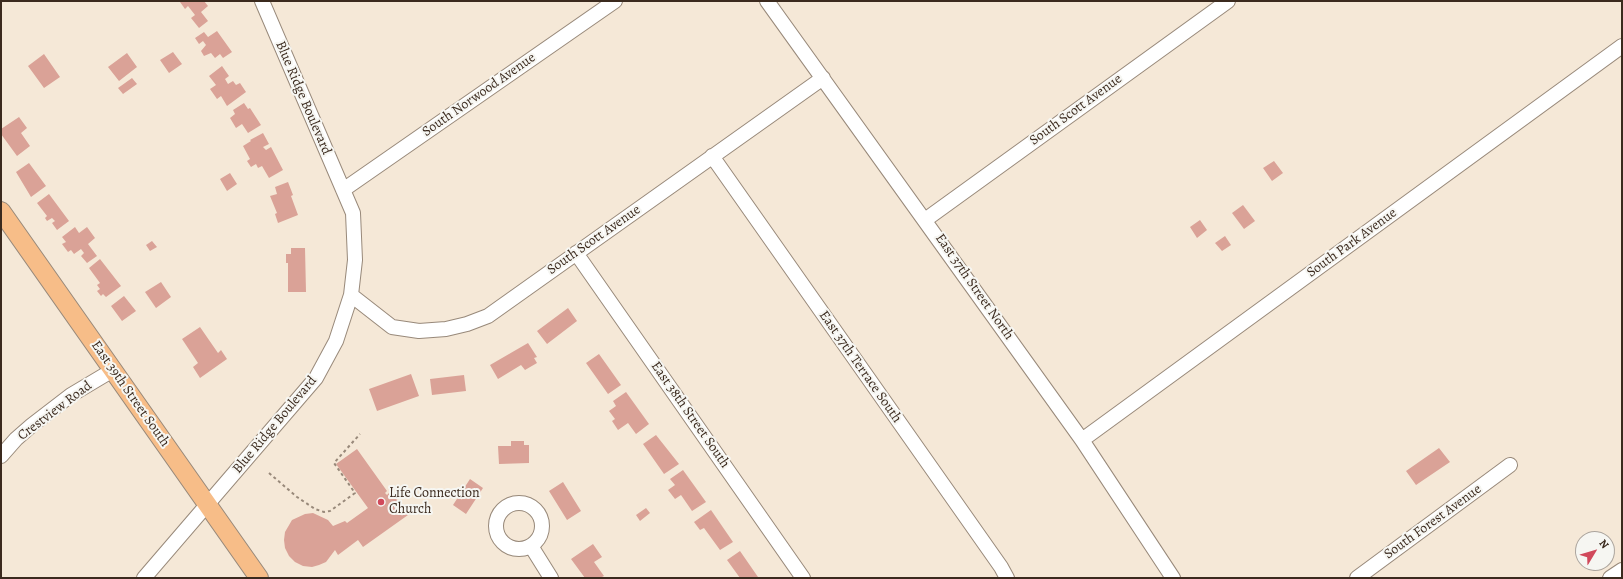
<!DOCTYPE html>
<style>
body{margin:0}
#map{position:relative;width:1623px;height:579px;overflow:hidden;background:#f5e8d7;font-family:Alegreya,serif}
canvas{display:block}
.frame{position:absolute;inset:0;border:2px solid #3b2a1e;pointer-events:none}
.north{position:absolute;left:1575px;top:531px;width:40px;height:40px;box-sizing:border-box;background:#f6f6f2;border:1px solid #aba49d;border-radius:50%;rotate:52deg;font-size:11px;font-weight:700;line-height:16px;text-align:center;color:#3b2a1e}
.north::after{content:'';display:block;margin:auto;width:14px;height:18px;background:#d1495b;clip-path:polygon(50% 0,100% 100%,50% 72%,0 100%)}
</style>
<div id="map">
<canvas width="1623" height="579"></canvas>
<div class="frame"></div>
<div class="north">N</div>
</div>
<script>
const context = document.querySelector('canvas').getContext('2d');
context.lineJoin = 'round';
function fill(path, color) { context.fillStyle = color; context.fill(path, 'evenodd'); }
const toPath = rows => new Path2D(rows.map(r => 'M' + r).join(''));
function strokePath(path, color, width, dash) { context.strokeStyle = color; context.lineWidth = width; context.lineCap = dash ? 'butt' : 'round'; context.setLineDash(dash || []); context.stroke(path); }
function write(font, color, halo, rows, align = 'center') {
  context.font = font + ' Alegreya,serif'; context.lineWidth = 4; context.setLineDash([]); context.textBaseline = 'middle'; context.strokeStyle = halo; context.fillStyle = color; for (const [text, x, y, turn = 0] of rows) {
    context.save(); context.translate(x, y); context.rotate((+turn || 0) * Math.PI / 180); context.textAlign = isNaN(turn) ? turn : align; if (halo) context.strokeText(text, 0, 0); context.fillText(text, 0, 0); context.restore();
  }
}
fill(toPath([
 [181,1,204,1,208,6,201,12,208,21,199,28,191,18,195,15,188,6,185,9,180,2],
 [217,31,232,52,223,58,220,54,215,58,211,53,204,56,201,51,206,45,203,41,199,44,195,38,204,32,208,37],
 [173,52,182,64,169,73,160,60],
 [127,53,137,67,119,81,108,67],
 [44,54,60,77,44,88,28,66],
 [222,66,229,76,225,79,228,84,233,81,236,85,240,83,246,92,227,106,221,96,217,99,210,89,216,85,209,76],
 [132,78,137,84,123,94,118,88],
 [244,103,248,109,250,108,261,125,248,133,242,124,236,128,230,118,235,114,233,110],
 [19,117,27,128,21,133,30,146,17,156,1,134,1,129],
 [263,133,269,144,263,147,266,150,271,147,283,170,269,178,262,166,258,168,256,164,251,167,247,161,250,159,243,146,251,141,250,140],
 [1274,161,1283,173,1272,181,1263,168],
 [29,163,46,186,31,197,16,172],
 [230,173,237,184,227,191,220,179],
 [288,182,293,195,291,196,298,215,278,223,275,214,277,213,270,196,277,194,275,187],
 [49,194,69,221,57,230,52,223,55,221,52,218,47,221,45,218,47,216,37,203],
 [1243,205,1255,221,1244,229,1232,213],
 [1200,220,1207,230,1197,238,1190,227],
 [75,227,79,233,87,227,95,238,88,244,97,256,87,263,81,256,84,253,81,249,74,254,71,250,68,252,62,244,66,242,62,237],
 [1225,236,1231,245,1222,251,1215,243],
 [152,241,157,247,150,251,146,245],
 [291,248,305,248,306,292,288,292,288,263,286,263,286,254,291,254],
 [100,259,121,286,106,297,103,294,101,296,97,291,100,289,97,285,100,283,89,268],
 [161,282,171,297,156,308,145,292],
 [124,296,136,311,122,321,111,306],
 [568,308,577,321,547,344,537,331],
 [200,327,218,353,221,350,227,359,200,378,193,367,198,363,182,339],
 [528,343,537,357,534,358,537,363,525,370,521,365,498,379,490,365],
 [599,354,621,385,608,394,586,363],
 [411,374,419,396,377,411,369,389],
 [464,375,466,391,432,395,430,379],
 [626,392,649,424,636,434,628,423,618,430,612,421,615,419,609,411,616,406,613,401],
 [656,435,679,464,664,474,643,444],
 [511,441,524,441,524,445,529,445,529,463,499,464,498,446,511,446],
 [1439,448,1450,462,1416,485,1406,471],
 [357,449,387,491,385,493,387,495,391,491,408,515,363,547,358,540,338,555,335,550,326,562,319,565,312,567,303,566,295,562,289,556,285,548,284,540,285,532,292,520,305,514,313,513,328,520,333,526,345,521,347,523,368,508,336,464],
 [683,470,706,502,692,511,681,495,675,499,668,490,675,485,670,479],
 [470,479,483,488,466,514,453,505],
 [563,482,581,511,567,520,549,491],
 [646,508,650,513,640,521,636,515],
 [711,510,733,542,720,550,704,528,700,530,694,522],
 [593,544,602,557,594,562,604,576,600,578,585,578,571,559],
 [740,551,758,577,756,578,740,578,727,560]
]), '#daa297');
const minor = toPath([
 [767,1,1082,440,1173,578],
 [712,156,1001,567,1007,578],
 [343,190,615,1],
 [925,220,1228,1],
 [576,253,803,578],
 [351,295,392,327,419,331,446,329,467,324,488,316,823,78],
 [1082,440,1622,46],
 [1,456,16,439,32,425,71,395,113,370],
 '496 526a23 23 0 1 1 46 0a23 23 0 1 1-46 0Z',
 [531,546,551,578],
 [144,578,316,378,336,341,351,295,355,260,353,213,262,1],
 [1357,578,1510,465],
 [1610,578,1622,570]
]);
const major = toPath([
 [1,211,259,578]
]);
strokePath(minor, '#98897a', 16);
strokePath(major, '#98897a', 20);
strokePath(toPath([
 [269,473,297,497,315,509,324,512,330,511,355,493,334,463,360,434]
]), '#98897a', 2, [3, 3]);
strokePath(minor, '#fff', 14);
strokePath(major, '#f7bd88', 18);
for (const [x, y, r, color] of [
 [381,502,4,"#d1495b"]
]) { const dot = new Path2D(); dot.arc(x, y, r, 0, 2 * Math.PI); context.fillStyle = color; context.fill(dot); strokePath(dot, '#f6f6f2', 1.5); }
write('14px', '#3b2a1e', '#f6f6f2', [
 ["South Norwood Avenue",479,95,-35],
 ["Blue Ridge Boulevard",303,98,67],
 ["South Scott Avenue",1076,110,-36],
 ["South Scott Avenue",594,240,-35],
 ["South Park Avenue",1352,243,-36],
 ["East 37th Street North",974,287,55],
 ["East 37th Terrace South",860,367,55],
 ["East 39th Street South",130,394,55],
 ["Crestview Road",55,411,-37],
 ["East 38th Street South",690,415,55],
 ["Blue Ridge Boulevard",275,425,-50],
 ["South Forest Avenue",1433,522,-36]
]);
write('14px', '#3b2a1e', '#f6f6f2', [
 ["Life Connection",389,494],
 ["Church",389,510]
], 'left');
</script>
